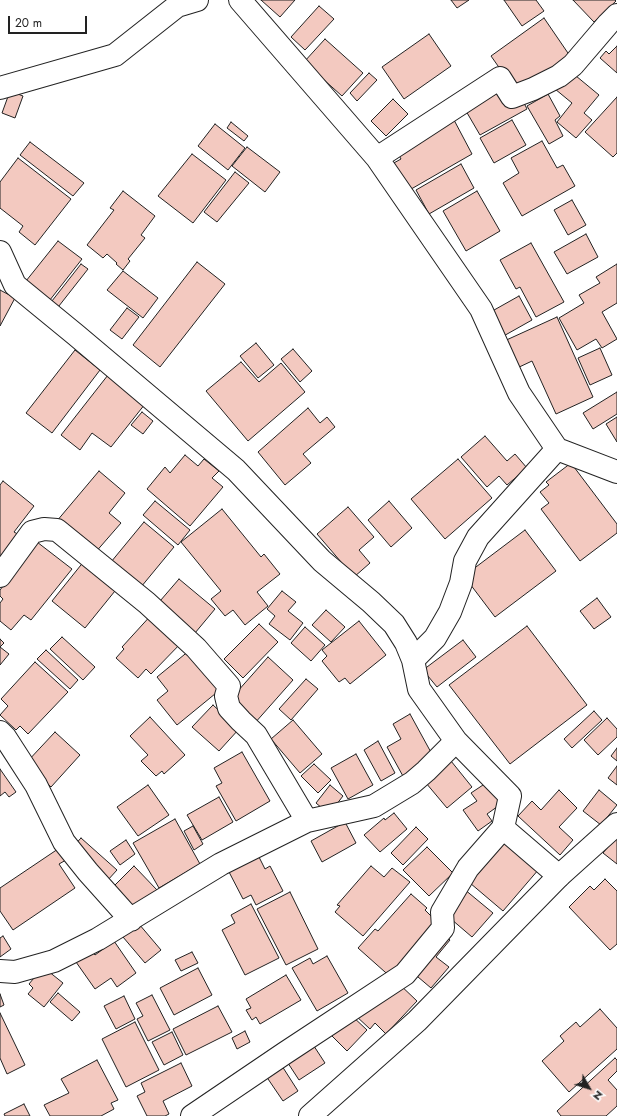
<!DOCTYPE html>
<style>
body{margin:0}
#map{position:relative;width:617px;height:1116px;overflow:hidden;background:#fff;font-family:Jost,sans-serif}
canvas{display:block}
.north{position:absolute;left:569px;top:1068px;width:40px;height:40px;-webkit-text-stroke:3px #fff;paint-order:stroke;rotate:129deg;font-size:11px;font-weight:700;line-height:16px;text-align:center;color:#222}
.north::after{content:'';display:block;margin:auto;width:14px;height:18px;background:#222;clip-path:polygon(50% 0,100% 100%,50% 72%,0 100%)}
.scale{position:absolute;left:8px;top:16px;width:79px;height:18px;box-sizing:border-box;border:2px solid #222;border-top:0;padding-left:5px;font-size:12px;line-height:14px;white-space:nowrap;color:#222;-webkit-text-stroke:3px #fff;paint-order:stroke}
</style>
<div id="map">
<canvas width="617" height="1116"></canvas>
<div class="north">N</div>
<div class="scale">20 m</div>
</div>
<script>
const context = document.querySelector('canvas').getContext('2d');
context.lineJoin = 'round';
function fill(path, color) { context.fillStyle = color; context.fill(path, 'evenodd'); }
const toPath = rows => new Path2D(rows.map(r => 'M' + r).join(''));
function strokePath(path, color, width, dash) { context.strokeStyle = color; context.lineWidth = width; context.lineCap = dash ? 'butt' : 'round'; context.setLineDash(dash || []); context.stroke(path); }
const building = toPath([
 [261,0,295,0,280,17,261,0],
 [451,0,469,0,457,8,451,0],
 [504,0,536,0,544,11,522,26,504,0],
 [573,0,615,0,616,1,594,22,573,0],
 [319,6,334,19,305,50,291,37,319,6],
 [544,18,570,56,517,93,491,56,544,18],
 [429,34,451,66,404,99,382,67,429,34],
 [325,39,363,73,342,96,304,62,325,39],
 [617,46,617,73,600,58,606,51,609,54,617,46],
 [570,71,599,95,584,113,592,120,576,138,557,122,572,103,555,89,570,71],
 [369,73,377,80,357,101,350,93,369,73],
 [503,90,521,97,527,109,480,135,466,111,503,90],
 [10,91,23,96,15,118,2,113,10,91],
 [548,94,560,116,555,120,563,136,549,144,527,106,548,94],
 [617,97,617,153,613,157,585,132,617,97],
 [393,99,408,114,386,136,371,121,393,99],
 [454,120,472,154,406,192,392,164,401,159,397,152,454,120],
 [512,120,526,145,494,163,480,138,512,120],
 [231,122,248,136,244,141,227,128,231,122],
 [215,124,245,148,228,170,198,146,215,124],
 [542,141,557,168,563,165,575,186,522,216,503,183,519,173,511,158,542,141],
 [30,142,84,183,73,196,20,155,30,142],
 [247,147,280,172,265,192,232,166,247,147],
 [192,154,226,180,193,223,158,196,192,154],
 [18,158,71,199,35,245,19,232,23,226,0,208,0,182,18,158],
 [461,164,474,188,429,214,416,190,461,164],
 [235,172,249,183,217,222,204,212,235,172],
 [123,191,155,216,141,235,145,238,128,259,130,261,123,270,116,264,117,263,107,254,103,258,87,245,114,210,110,208,123,191],
 [477,191,500,231,466,251,443,211,477,191],
 [572,200,586,225,568,235,554,210,572,200],
 [586,234,598,257,567,274,554,252,586,234],
 [58,241,82,259,46,305,22,286,58,241],
 [531,243,564,302,536,317,520,287,516,289,500,260,531,243],
 [197,262,225,284,160,367,133,345,197,262],
 [81,264,88,269,55,311,48,306,81,264],
 [617,264,617,303,602,312,617,339,602,348,596,339,577,350,559,318,584,303,579,295,600,283,596,277,617,264],
 [123,271,158,298,143,318,107,290,123,271],
 [0,290,15,298,0,326,0,290],
 [519,296,532,320,500,338,487,314,519,296],
 [127,308,139,317,122,339,110,330,127,308],
 [557,317,593,397,556,414,532,361,515,369,502,342,557,317],
 [256,343,274,365,258,378,240,356,256,343],
 [600,348,612,375,590,385,578,358,600,348],
 [293,349,312,371,300,382,281,359,293,349],
 [75,350,100,370,52,433,26,413,75,350],
 [241,362,259,382,281,363,305,392,248,441,206,391,241,362],
 [108,375,145,404,111,447,92,433,80,450,61,435,108,375],
 [617,392,617,414,593,429,583,413,617,392],
 [308,408,320,423,327,417,335,427,303,454,311,463,285,485,258,452,308,408],
 [142,412,153,421,143,434,131,425,142,412],
 [617,417,617,442,606,424,617,417],
 [485,436,507,461,515,454,527,468,507,485,499,476,487,487,461,457,485,436],
 [185,455,198,466,204,459,219,471,212,478,223,487,190,526,147,489,165,467,170,473,185,455],
 [458,459,492,498,445,539,411,499,458,459],
 [571,463,617,524,617,533,580,561,541,509,549,503,540,492,549,485,546,482,571,463],
 [99,471,125,493,109,513,121,523,94,554,56,522,99,471],
 [3,481,34,506,14,532,21,536,0,563,0,485,3,481],
 [155,501,190,530,178,545,143,515,155,501],
 [389,501,412,528,391,547,368,520,389,501],
 [348,507,374,537,359,550,370,563,354,577,317,534,348,507],
 [222,509,261,557,264,554,280,574,257,592,268,606,245,625,233,610,225,616,211,599,221,591,181,542,222,509],
 [144,522,174,547,141,587,111,562,144,522],
 [525,530,556,571,495,617,464,576,525,530],
 [37,542,72,569,31,620,24,615,11,630,0,621,0,603,3,599,0,596,0,590,37,542],
 [85,560,119,586,85,628,52,601,85,560],
 [179,579,215,609,190,639,154,608,179,579],
 [282,591,296,602,288,611,303,623,290,640,269,624,275,616,267,609,282,591],
 [597,598,611,617,594,629,580,611,597,598],
 [326,610,345,627,331,642,312,625,326,610],
 [154,612,184,640,151,674,146,669,138,678,116,658,124,649,122,647,154,612],
 [359,621,386,655,350,684,345,678,339,682,322,661,327,656,322,650,359,621],
 [259,624,278,642,243,678,224,659,259,624],
 [527,626,587,705,510,764,449,685,527,626],
 [305,627,325,645,311,661,291,643,305,627],
 [62,637,95,667,83,680,50,649,62,637],
 [0,639,4,643,0,647,9,654,0,665,0,639],
 [463,640,476,657,437,687,423,670,463,640],
 [46,650,78,680,70,689,37,659,46,650],
 [190,650,221,689,177,725,157,700,168,691,157,677,190,650],
 [268,657,293,680,254,724,229,701,268,657],
 [35,662,68,692,28,734,20,726,16,730,0,715,8,706,1,699,35,662],
 [306,679,318,689,291,720,279,709,306,679],
 [213,705,239,729,219,751,192,727,213,705],
 [594,711,602,720,572,748,564,739,594,711],
 [410,714,433,756,404,778,387,747,401,739,393,724,410,714],
 [150,717,185,755,164,774,162,771,156,776,141,761,148,755,130,736,150,717],
 [607,718,617,729,617,737,598,755,584,740,607,718],
 [293,720,322,754,300,773,271,739,293,720],
 [55,732,80,755,51,787,26,763,55,732],
 [378,741,395,773,381,781,364,750,378,741],
 [617,748,617,761,611,756,617,748],
 [242,752,270,801,236,821,216,786,222,783,214,768,242,752],
 [356,754,373,785,348,799,331,768,356,754],
 [451,761,472,787,447,808,426,783,451,761],
 [314,764,331,780,318,793,301,776,314,764],
 [617,766,617,785,608,778,617,766],
 [0,769,16,792,9,797,5,792,0,796,0,769],
 [486,783,501,804,487,814,492,821,478,831,463,810,477,801,471,793,486,783],
 [148,785,169,815,138,836,117,807,148,785],
 [330,785,343,796,329,814,316,803,330,785],
 [559,790,577,808,559,827,573,840,560,855,518,816,532,801,541,810,559,790],
 [599,790,617,805,601,825,583,811,599,790],
 [219,797,233,822,202,840,187,815,219,797],
 [394,813,407,829,380,852,364,835,384,818,385,820,394,813],
 [175,819,200,864,159,888,133,843,175,819],
 [345,822,356,843,322,862,311,841,345,822],
 [193,826,203,844,194,850,184,831,193,826],
 [416,827,428,839,403,865,391,853,416,827],
 [617,836,617,864,603,853,617,836],
 [81,838,117,870,107,881,71,849,81,838],
 [126,840,135,854,120,865,110,851,126,840],
 [506,841,539,869,503,911,470,883,506,841],
 [427,847,453,873,429,896,403,870,427,847],
 [58,849,66,860,59,864,75,888,13,930,0,911,0,888,58,849],
 [258,855,265,869,270,866,283,891,256,905,251,895,243,899,228,870,258,855],
 [134,866,157,890,137,910,114,886,134,866],
 [371,866,384,877,392,868,410,882,363,936,335,912,340,906,337,905,371,866],
 [605,879,617,891,617,944,610,950,569,907,590,886,594,890,605,879],
 [464,889,493,913,472,937,444,913,464,889],
 [290,892,318,949,286,965,257,909,290,892],
 [411,894,427,908,425,910,441,926,394,980,358,948,375,929,378,931,411,894],
 [251,904,279,958,245,975,222,930,235,923,231,915,251,904],
 [139,924,161,950,145,963,123,937,139,924],
 [443,934,450,940,436,957,449,967,431,988,411,971,443,934],
 [3,936,11,949,0,957,0,938,3,936],
 [114,941,136,973,117,987,111,978,95,989,76,962,91,950,95,955,114,941],
 [192,952,198,963,181,971,175,960,192,952],
 [327,956,348,993,317,1011,292,968,310,958,313,964,327,956],
 [43,967,63,983,44,1007,28,994,33,988,29,984,43,967],
 [198,968,212,995,174,1015,160,988,198,968],
 [286,975,301,1000,260,1024,256,1017,252,1020,246,1010,251,1008,246,999,286,975],
 [397,982,417,1001,386,1034,375,1023,370,1029,355,1015,397,982],
 [58,993,80,1012,72,1021,50,1002,58,993],
 [0,994,4,1005,0,1007,0,994],
 [152,995,170,1030,148,1041,137,1019,143,1016,136,1003,152,995],
 [124,996,135,1019,116,1029,104,1006,124,996],
 [218,1006,232,1032,186,1055,173,1029,218,1006],
 [600,1009,617,1028,617,1049,569,1092,542,1061,564,1041,560,1036,576,1022,580,1027,600,1009],
 [0,1013,25,1065,7,1074,0,1058,0,1013],
 [351,1015,367,1030,347,1051,332,1036,351,1015],
 [135,1022,159,1070,126,1087,102,1039,135,1022],
 [245,1031,250,1042,237,1049,232,1038,245,1031],
 [172,1032,183,1055,164,1065,152,1042,172,1032],
 [310,1040,325,1063,299,1080,284,1057,310,1040],
 [615,1058,617,1060,617,1071,608,1080,617,1090,617,1106,606,1116,561,1116,557,1111,615,1058],
 [97,1060,118,1100,111,1103,114,1109,101,1116,50,1116,44,1105,69,1093,61,1079,97,1060],
 [181,1063,192,1086,163,1101,169,1114,165,1116,147,1116,137,1096,145,1092,141,1083,181,1063],
 [282,1066,298,1091,283,1101,266,1076,282,1066],
 [24,1104,30,1116,5,1116,4,1114,24,1104]
]);
fill(building, '#f3c9c0');
strokePath(building, '#222', 1);
const minor = toPath([
 [240,0,377,158,481,309,519,393,557,449,617,472],
 [0,88,115,55,177,6,197,0],
 [377,158,500,78,512,97,533,89,559,76,573,65,608,24,617,15],
 [0,252,15,285,76,335,236,470,322,561,371,602,394,624,406,643,413,660,419,689,456,741,510,796,503,828,559,876],
 [0,576,32,532,44,529,57,530,147,603,196,648,229,686,226,696,229,708,241,721,256,735,307,821],
 [413,660,435,638,450,612,461,583,465,561,478,537,557,449],
 [0,732,5,737,36,785,64,842,88,872,131,920],
 [0,971,15,972,54,961,98,939,221,864,307,821,374,806,412,783,426,771,456,741],
 [192,1116,285,1053,405,974,443,928,442,912,468,868,503,828]
]);
const major = toPath([
 [310,1116,417,1021,559,876,617,824]
]);
strokePath(minor, '#222', 24);
strokePath(major, '#222', 24);
strokePath(minor, '#fff', 22);
strokePath(major, '#fff', 22);
</script>
